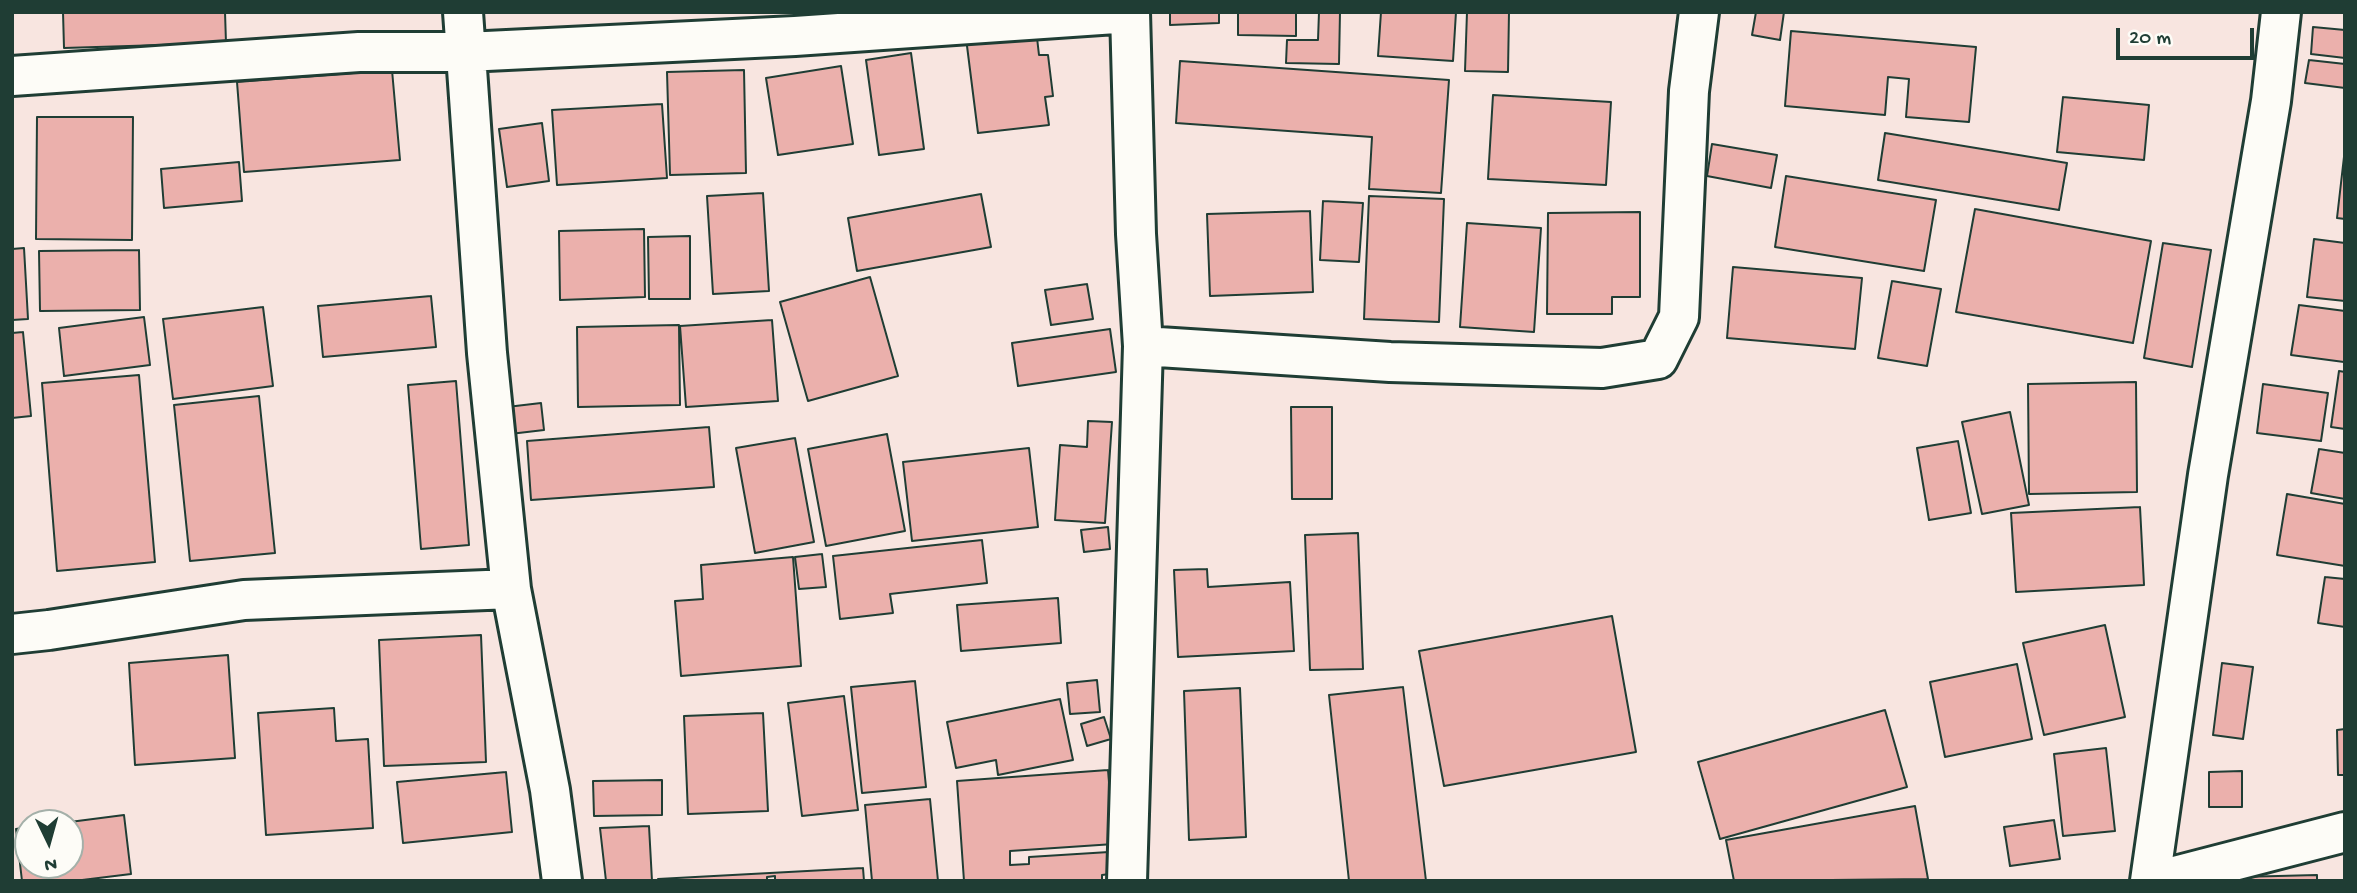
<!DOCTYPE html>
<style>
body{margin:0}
#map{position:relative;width:2357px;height:893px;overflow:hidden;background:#f8e5e0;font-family:"Gochi Hand",sans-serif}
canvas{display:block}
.frame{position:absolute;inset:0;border:14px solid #1f3d34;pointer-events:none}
.north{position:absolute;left:14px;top:809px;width:70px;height:70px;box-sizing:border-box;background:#fdfcf7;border:2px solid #a4b0a9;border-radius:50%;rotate:175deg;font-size:19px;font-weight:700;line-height:28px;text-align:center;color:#1f3d34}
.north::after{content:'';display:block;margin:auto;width:24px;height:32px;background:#1f3d34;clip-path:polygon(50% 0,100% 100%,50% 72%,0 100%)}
.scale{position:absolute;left:2116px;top:28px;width:138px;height:32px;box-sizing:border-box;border:4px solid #1f3d34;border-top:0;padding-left:9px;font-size:21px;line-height:24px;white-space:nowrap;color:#1f3d34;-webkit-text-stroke:5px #fdfcf7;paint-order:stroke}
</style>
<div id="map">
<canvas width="2357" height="893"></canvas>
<div class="frame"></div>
<div class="north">N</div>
<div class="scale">20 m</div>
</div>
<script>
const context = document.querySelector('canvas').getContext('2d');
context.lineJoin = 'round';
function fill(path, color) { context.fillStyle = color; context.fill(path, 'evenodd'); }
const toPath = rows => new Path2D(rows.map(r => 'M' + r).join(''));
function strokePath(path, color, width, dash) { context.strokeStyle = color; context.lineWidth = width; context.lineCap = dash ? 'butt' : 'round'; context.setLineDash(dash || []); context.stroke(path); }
const building = toPath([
 [63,12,225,12,226,43,64,48,63,12],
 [1170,12,1219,12,1219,23,1170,25,1170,12],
 [1238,12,1296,12,1296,36,1238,35,1238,12],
 [1319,12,1340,12,1339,64,1286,63,1287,40,1318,40,1319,12],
 [1381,12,1456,12,1453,61,1378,56,1381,12],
 [1467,12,1509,12,1508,72,1465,71,1467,12],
 [1756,12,1784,12,1780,40,1752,35,1756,12],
 [2313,27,2345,30,2345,58,2311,54,2313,27],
 [1036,29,1039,55,1048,55,1053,96,1045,97,1049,125,978,133,966,38,1036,29],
 [1791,31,1976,47,1969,122,1906,117,1909,79,1888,77,1885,115,1785,106,1791,31],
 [911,53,924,149,879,155,866,60,911,53],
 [2309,60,2345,64,2345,88,2305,83,2309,60],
 [1180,61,1449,80,1441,193,1369,189,1372,137,1176,123,1180,61],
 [841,66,853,144,778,155,766,78,841,66],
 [392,70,400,160,244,172,237,82,392,70],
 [744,70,746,173,670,175,667,72,744,70],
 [1493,95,1611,102,1606,185,1488,179,1493,95],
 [2063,97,2149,105,2144,160,2057,152,2063,97],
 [662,104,667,178,557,185,552,110,662,104],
 [37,117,133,117,132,240,36,239,37,117],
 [542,123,549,181,507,187,499,129,542,123],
 [1885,133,2067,163,2059,210,1878,180,1885,133],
 [1712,144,1777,155,1771,188,1707,176,1712,144],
 [2345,148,2345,219,2337,218,2345,148],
 [239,162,242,201,164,208,161,169,239,162],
 [1786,176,1936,200,1924,271,1775,247,1786,176],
 [763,193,769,291,713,294,707,196,763,193],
 [981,194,991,247,857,271,848,218,981,194],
 [1369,196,1444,199,1439,322,1364,319,1369,196],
 [1323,201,1363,203,1359,262,1320,260,1323,201],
 [1975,209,2151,241,2133,343,1956,312,1975,209],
 [1310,211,1313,292,1210,296,1207,214,1310,211],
 [1640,212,1640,297,1612,297,1612,314,1547,314,1548,213,1640,212],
 [1467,223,1541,228,1534,332,1460,327,1467,223],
 [644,229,645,297,560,300,559,231,644,229],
 [690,236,690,299,649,299,648,237,690,236],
 [2314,239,2345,243,2345,301,2307,297,2314,239],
 [2163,243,2211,250,2192,367,2144,358,2163,243],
 [24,248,28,319,12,320,12,249,24,248],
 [139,250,140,310,40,311,39,251,139,250],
 [1733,267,1862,278,1855,349,1727,338,1733,267],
 [870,277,898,376,808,401,780,302,870,277],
 [1892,281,1941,289,1927,366,1878,358,1892,281],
 [1087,284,1093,319,1051,325,1045,290,1087,284],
 [431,296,436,347,323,357,318,306,431,296],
 [2299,305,2345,311,2344,362,2291,355,2299,305],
 [263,307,273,386,173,399,163,319,263,307],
 [144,317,150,365,64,376,59,328,144,317],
 [772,320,778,401,686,407,680,326,772,320],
 [679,325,680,405,578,407,577,327,679,325],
 [1110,329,1116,372,1018,386,1012,343,1110,329],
 [23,332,31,416,12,418,12,333,23,332],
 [2339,371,2345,372,2345,429,2331,427,2339,371],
 [139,375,155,562,57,571,42,383,139,375],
 [456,381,469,545,421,549,408,385,456,381],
 [2136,382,2137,492,2029,494,2028,384,2136,382],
 [2263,384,2328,393,2321,441,2257,433,2263,384],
 [259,396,275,553,190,561,174,405,259,396],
 [541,403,544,430,510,434,507,407,541,403],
 [1291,407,1332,407,1332,499,1292,499,1291,407],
 [2010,412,2029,505,1982,514,1962,422,2010,412],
 [1088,421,1112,422,1105,523,1055,520,1060,445,1087,447,1088,421],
 [709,427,714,487,531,500,527,441,709,427],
 [887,434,905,531,826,546,808,449,887,434],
 [795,438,814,542,755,553,736,448,795,438],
 [1958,441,1971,513,1929,520,1917,448,1958,441],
 [1029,448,1038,527,912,541,903,462,1029,448],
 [2319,449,2345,453,2345,499,2311,493,2319,449],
 [2287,494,2345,504,2345,566,2277,555,2287,494],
 [2140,507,2144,585,2016,592,2011,513,2140,507],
 [1108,527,1110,549,1084,552,1081,530,1108,527],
 [1358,533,1363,669,1310,670,1305,535,1358,533],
 [982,540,987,583,890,594,893,613,840,619,833,556,982,540],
 [822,554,826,587,799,589,795,557,822,554],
 [793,557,801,666,681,676,675,601,703,599,701,565,793,557],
 [1207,569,1208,587,1290,582,1294,651,1178,657,1174,570,1207,569],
 [2325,577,2345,579,2345,627,2318,623,2325,577],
 [1058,598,1061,643,961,651,957,605,1058,598],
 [1612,616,1636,752,1444,786,1419,651,1612,616],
 [2105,625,2125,717,2044,735,2023,643,2105,625],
 [481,635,486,762,384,766,379,640,481,635],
 [228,655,235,758,135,765,129,663,228,655],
 [2222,663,2253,667,2243,739,2213,735,2222,663],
 [2017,664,2032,739,1945,757,1930,682,2017,664],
 [1097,680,1100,712,1070,714,1067,683,1097,680],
 [915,681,926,787,862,793,851,687,915,681],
 [1403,687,1426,881,1349,881,1329,695,1403,687],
 [1240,688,1246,837,1189,840,1184,691,1240,688],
 [844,696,858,810,802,816,788,703,844,696],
 [1060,699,1073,760,998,775,996,760,956,768,947,722,1060,699],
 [334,708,336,741,368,739,373,828,266,835,258,713,334,708],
 [1885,710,1907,787,1720,839,1698,762,1885,710],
 [763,713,768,811,688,814,684,716,763,713],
 [1104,717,1111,739,1087,746,1081,724,1104,717],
 [2345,729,2345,775,2338,775,2337,730,2345,729],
 [2106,748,2115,831,2063,836,2054,754,2106,748],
 [1108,770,1114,844,1010,851,1010,865,1029,864,1029,857,1109,852,1110,874,1102,875,1102,881,964,881,957,781,1108,770],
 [2242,771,2242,807,2209,807,2209,772,2242,771],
 [506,772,512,832,403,843,397,782,506,772],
 [662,780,662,815,594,816,593,781,662,780],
 [930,799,938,881,872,881,865,805,930,799],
 [1915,806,1928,879,1734,881,1726,840,1915,806],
 [124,815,131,874,74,881,22,881,16,829,28,827,28,865,70,865,70,823,62,823,124,815],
 [2054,820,2060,859,2010,866,2004,827,2054,820],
 [649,826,652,881,606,881,600,828,649,826],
 [863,868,864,881,775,881,775,876,767,877,767,881,658,881,658,879,863,868],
 [2317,875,2317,881,2239,881,2239,877,2317,875]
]);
fill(building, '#ebb0ac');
strokePath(building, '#1f3d34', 2);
const street = toPath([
 [463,12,487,353,511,589,550,790,562,881],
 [1130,12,1136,234,1143,346],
 [12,76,359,52,466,52,795,36,1130,13],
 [12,634,49,630,244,600,511,589],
 [1127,881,1143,346,1390,362,1602,368,1658,359,1679,317,1689,91,1699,12],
 [2150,881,2208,475,2271,101,2281,12],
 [2156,881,2345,832]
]);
strokePath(street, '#1f3d34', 44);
strokePath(street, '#fdfcf7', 38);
</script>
